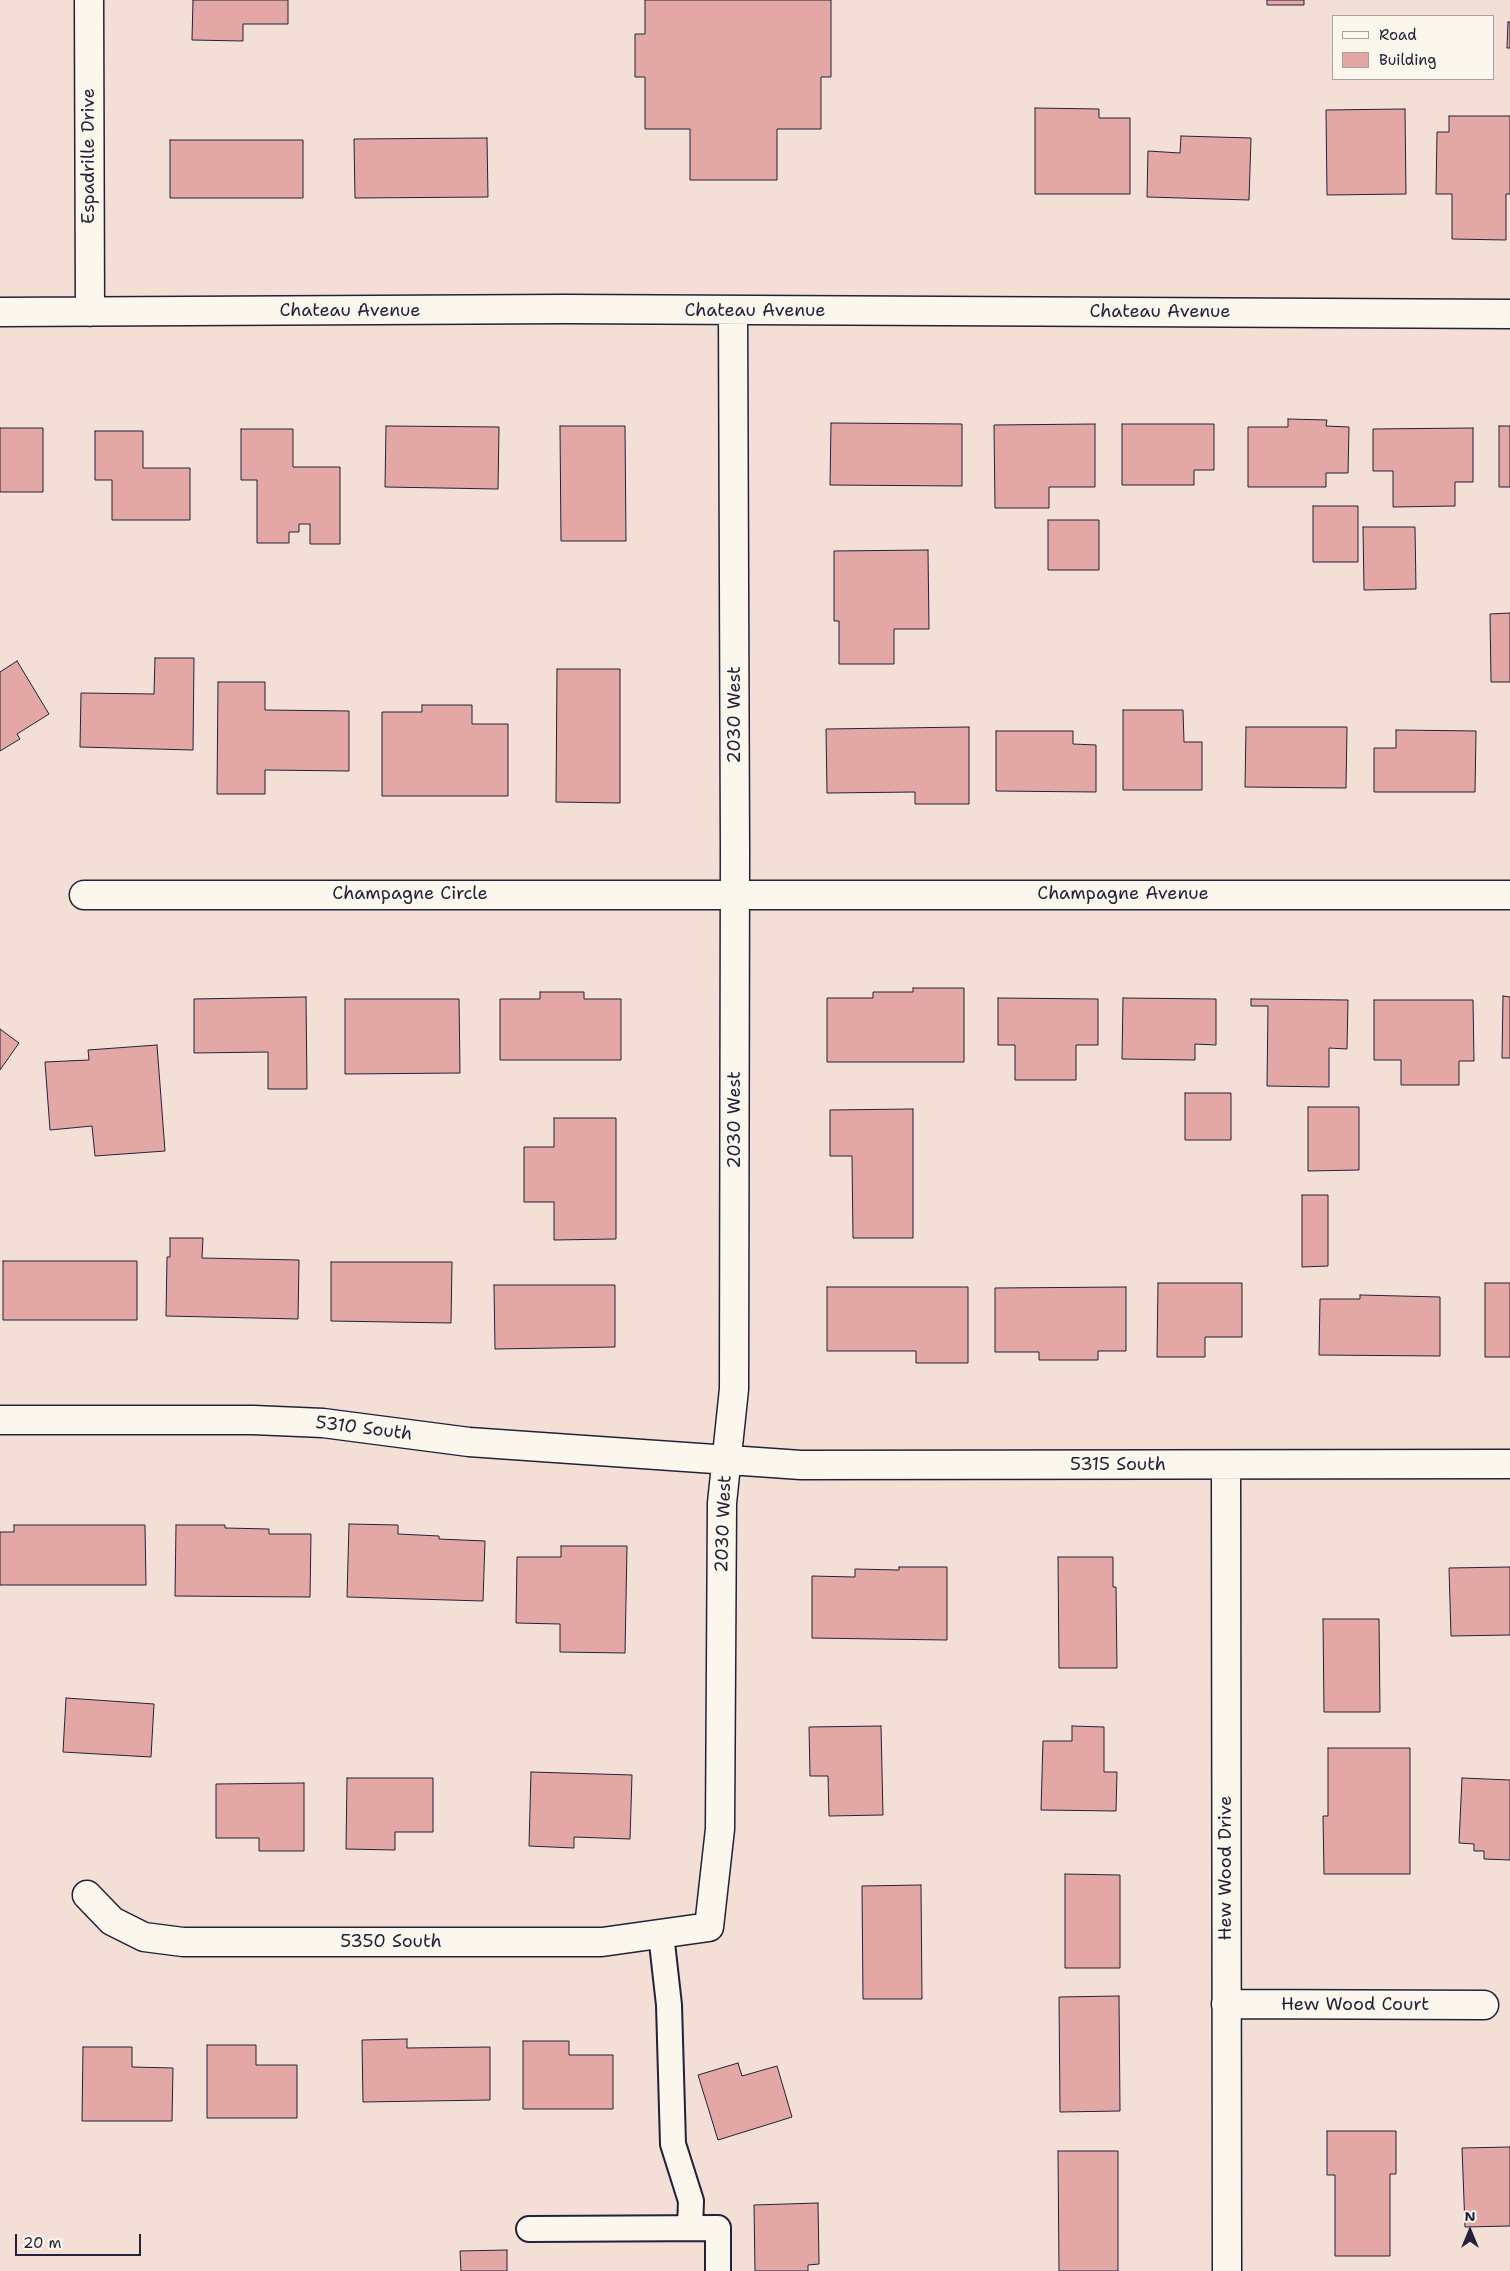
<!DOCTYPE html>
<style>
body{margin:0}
#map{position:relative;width:1510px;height:2271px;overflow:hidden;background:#f4dfd7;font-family:"Shantell Sans",sans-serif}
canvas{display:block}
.legend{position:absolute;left:1332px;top:15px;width:162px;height:65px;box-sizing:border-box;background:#fbf7ec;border:1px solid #a4a2a5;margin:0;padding:6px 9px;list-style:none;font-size:15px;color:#22223b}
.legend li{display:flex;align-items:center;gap:10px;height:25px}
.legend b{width:25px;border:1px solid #a4a2a5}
.north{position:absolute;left:1445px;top:2206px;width:50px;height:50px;-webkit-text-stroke:4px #fbf7ec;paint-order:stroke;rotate:0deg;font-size:14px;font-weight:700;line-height:20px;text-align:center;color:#22223b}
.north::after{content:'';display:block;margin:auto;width:18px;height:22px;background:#22223b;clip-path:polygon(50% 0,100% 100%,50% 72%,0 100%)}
.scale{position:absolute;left:15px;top:2234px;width:126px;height:22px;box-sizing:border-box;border:2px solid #22223b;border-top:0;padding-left:6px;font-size:15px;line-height:18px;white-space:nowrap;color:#22223b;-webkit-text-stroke:4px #fbf7ec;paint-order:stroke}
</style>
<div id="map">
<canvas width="1510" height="2271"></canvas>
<ul class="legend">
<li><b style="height:6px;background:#fbf7ec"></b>Road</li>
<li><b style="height:14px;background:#e3a8a5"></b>Building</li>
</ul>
<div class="north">N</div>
<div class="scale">20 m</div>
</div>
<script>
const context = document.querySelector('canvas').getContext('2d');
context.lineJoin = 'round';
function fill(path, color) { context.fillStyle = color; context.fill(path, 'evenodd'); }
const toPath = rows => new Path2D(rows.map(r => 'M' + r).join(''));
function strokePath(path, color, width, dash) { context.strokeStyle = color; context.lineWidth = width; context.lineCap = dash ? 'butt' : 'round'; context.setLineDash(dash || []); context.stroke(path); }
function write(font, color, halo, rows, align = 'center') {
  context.font = font + ' "Shantell Sans",sans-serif'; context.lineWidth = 4.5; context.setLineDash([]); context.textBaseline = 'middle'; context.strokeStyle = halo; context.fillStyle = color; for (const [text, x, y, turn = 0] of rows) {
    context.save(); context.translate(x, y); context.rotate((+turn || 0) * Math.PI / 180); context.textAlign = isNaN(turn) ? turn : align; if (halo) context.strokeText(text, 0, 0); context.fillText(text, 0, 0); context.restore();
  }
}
const building = toPath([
 [193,0,288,0,288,24,243,24,243,41,192,40,193,0],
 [645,0,831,0,831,77,821,77,821,129,777,129,777,180,690,180,690,129,645,129,645,77,635,77,635,34,645,34,645,0],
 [1267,0,1304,0,1304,5,1267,5,1267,0],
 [1508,22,1510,22,1510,48,1507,48,1508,22],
 [1035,108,1099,109,1099,118,1130,118,1130,194,1035,194,1035,108],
 [1405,109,1406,194,1327,195,1326,110,1405,109],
 [1449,116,1510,116,1510,194,1506,194,1506,240,1452,239,1452,194,1436,194,1437,132,1449,132,1449,116],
 [1181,136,1251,138,1249,200,1147,197,1148,151,1180,153,1181,136],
 [487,138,488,197,355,198,354,139,487,138],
 [170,140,303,140,303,198,170,198,170,140],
 [1288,419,1327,420,1326,426,1349,427,1348,473,1326,473,1326,487,1248,487,1248,427,1288,427,1288,419],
 [831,423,962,424,962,486,830,485,831,423],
 [1095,424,1095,487,1049,487,1049,508,995,508,994,425,1095,424],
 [1122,424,1214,424,1214,470,1194,470,1194,485,1122,485,1122,424],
 [386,426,499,427,498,489,385,487,386,426],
 [560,426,625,426,626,541,561,541,560,426],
 [1499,426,1510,426,1510,487,1499,487,1499,426],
 [0,428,43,428,43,492,0,492,0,428],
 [1473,428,1473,482,1455,482,1455,506,1393,507,1393,471,1373,471,1373,429,1473,428],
 [241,429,293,429,293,467,340,467,340,544,310,544,310,524,299,524,299,532,289,532,289,543,257,543,257,480,241,480,241,429],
 [95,431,143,431,143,468,190,468,190,520,112,520,112,480,95,480,95,431],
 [1313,506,1358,506,1358,562,1313,562,1313,506],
 [1048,520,1099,520,1099,570,1048,570,1048,520],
 [1363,527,1415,527,1416,589,1364,590,1363,527],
 [928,550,929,629,894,629,894,664,839,664,839,621,834,621,834,551,928,550],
 [1510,613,1510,682,1491,682,1490,614,1510,613],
 [155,658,194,658,193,750,80,747,81,693,154,694,155,658],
 [17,661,49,714,17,734,20,739,0,751,0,672,17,661],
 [557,669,620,669,620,803,556,802,557,669],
 [218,682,265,682,265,710,349,711,349,771,265,770,265,794,217,794,218,682],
 [422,705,472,705,472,724,508,724,508,796,382,796,382,712,422,712,422,705],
 [1123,710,1183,710,1184,742,1202,742,1202,790,1123,790,1123,710],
 [969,727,969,804,915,804,915,792,827,793,826,729,969,727],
 [1246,727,1347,727,1346,788,1245,787,1246,727],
 [1396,730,1476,731,1475,792,1374,792,1374,748,1396,748,1396,730],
 [996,731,1073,731,1073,744,1096,745,1096,792,996,791,996,731],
 [913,988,964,988,964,1062,827,1062,827,998,873,998,873,992,913,992,913,988],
 [540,992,584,992,584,999,621,999,621,1060,500,1060,500,999,540,999,540,992],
 [1503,996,1510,997,1510,1058,1502,1058,1503,996],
 [306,997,307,1089,268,1089,268,1052,194,1053,194,999,306,997],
 [998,998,1098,999,1098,1045,1076,1045,1076,1080,1015,1080,1015,1045,998,1045,998,998],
 [1123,998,1216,999,1216,1045,1195,1044,1195,1060,1122,1059,1123,998],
 [345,999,459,999,460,1073,345,1074,345,999],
 [1251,999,1348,1000,1347,1049,1329,1048,1329,1087,1267,1086,1268,1006,1251,1006,1251,999],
 [1374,1000,1473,1000,1474,1061,1459,1061,1459,1085,1401,1085,1401,1060,1374,1060,1374,1000],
 [0,1029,19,1043,0,1070,0,1029],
 [157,1045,165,1151,95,1156,92,1126,50,1130,45,1062,89,1060,88,1050,157,1045],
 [1185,1093,1231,1093,1231,1140,1185,1140,1185,1093],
 [1308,1107,1359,1107,1359,1170,1308,1171,1308,1107],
 [913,1109,913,1238,853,1238,852,1156,830,1156,830,1110,913,1109],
 [554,1118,616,1118,616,1239,554,1240,554,1202,524,1202,524,1147,554,1147,554,1118],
 [1302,1195,1328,1195,1328,1266,1302,1267,1302,1195],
 [170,1238,203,1238,202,1258,299,1260,298,1319,166,1316,167,1257,170,1257,170,1238],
 [3,1261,137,1261,137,1320,3,1320,3,1261],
 [331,1262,452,1262,451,1323,331,1321,331,1262],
 [1158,1283,1242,1283,1242,1337,1205,1337,1205,1357,1157,1357,1158,1283],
 [1485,1283,1510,1283,1510,1357,1485,1357,1485,1283],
 [494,1285,615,1285,615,1347,495,1349,494,1285],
 [827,1287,968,1287,968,1363,916,1363,916,1351,827,1351,827,1287],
 [1126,1287,1126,1351,1098,1351,1098,1360,1039,1360,1039,1352,995,1352,995,1288,1126,1287],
 [1360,1295,1440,1297,1440,1356,1319,1355,1320,1299,1360,1299,1360,1295],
 [349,1524,398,1525,398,1534,439,1536,439,1539,485,1541,483,1601,347,1597,349,1524],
 [14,1525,145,1525,146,1585,0,1585,0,1532,14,1532,14,1525],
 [176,1525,225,1525,225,1528,269,1529,269,1534,311,1534,310,1597,175,1596,176,1525],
 [561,1546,627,1546,625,1653,560,1652,560,1624,516,1623,517,1557,561,1557,561,1546],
 [1058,1557,1113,1557,1113,1587,1116,1587,1117,1668,1059,1668,1058,1557],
 [899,1567,947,1567,947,1640,812,1638,812,1576,855,1577,855,1569,899,1570,899,1567],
 [1510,1567,1510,1635,1451,1636,1449,1568,1510,1567],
 [1323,1619,1379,1619,1380,1712,1324,1712,1323,1619],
 [66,1698,154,1704,151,1757,63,1752,66,1698],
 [881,1726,883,1815,829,1816,828,1776,810,1776,809,1727,881,1726],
 [1072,1726,1104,1727,1104,1772,1117,1772,1116,1811,1041,1810,1043,1741,1072,1741,1072,1726],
 [1328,1748,1410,1748,1410,1874,1324,1874,1323,1816,1328,1816,1328,1748],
 [531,1772,632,1775,630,1839,574,1837,574,1848,529,1846,531,1772],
 [347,1778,433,1778,433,1832,395,1832,395,1850,346,1849,347,1778],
 [1462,1778,1510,1780,1510,1860,1484,1859,1484,1851,1474,1851,1474,1844,1459,1843,1462,1778],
 [304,1783,304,1851,259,1851,259,1838,216,1838,216,1784,304,1783],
 [1065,1874,1120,1875,1120,1968,1065,1968,1065,1874],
 [921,1885,922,1999,863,1999,862,1886,921,1885],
 [1119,1996,1120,2111,1060,2112,1059,1997,1119,1996],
 [407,2039,407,2048,490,2047,490,2100,363,2102,362,2040,407,2039],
 [523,2041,569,2041,569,2055,613,2055,613,2109,523,2109,523,2041],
 [207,2045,256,2045,256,2065,297,2065,297,2118,207,2118,207,2045],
 [83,2047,132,2047,132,2067,173,2068,172,2121,82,2121,83,2047],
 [738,2063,742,2076,777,2066,792,2117,718,2140,698,2075,738,2063],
 [1327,2131,1396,2131,1396,2174,1390,2174,1390,2256,1335,2256,1335,2175,1327,2175,1327,2131],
 [1510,2147,1510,2226,1465,2227,1462,2148,1510,2147],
 [1058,2151,1118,2151,1118,2271,1059,2271,1058,2151],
 [818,2203,819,2264,808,2265,808,2271,755,2271,754,2205,818,2203],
 [507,2250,507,2271,461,2271,460,2251,507,2250]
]);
fill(building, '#e3a8a5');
strokePath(building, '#22223b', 1);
const service = toPath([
 [661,1934,669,2005,673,2144,691,2201,690,2228],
 [529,2229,718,2228,718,2271]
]);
const minor = toPath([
 [89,0,90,312],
 [0,312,565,309,1510,314],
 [84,895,1510,895],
 [0,1420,253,1420,323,1423,469,1442,801,1465,1510,1464],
 [1226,1465,1227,2271],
 [87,1895,112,1921,144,1937,183,1942,602,1942,709,1927,720,1829,722,1503,734,1389,735,851,733,311],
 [1226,2004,1484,2005]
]);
strokePath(service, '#22223b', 28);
strokePath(minor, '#22223b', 31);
strokePath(service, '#fbf7ec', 24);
strokePath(minor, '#fbf7ec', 28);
write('18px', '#22223b', '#fbf7ec', [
 ["Espadrille Drive",89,156,-90],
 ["Chateau Avenue",350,311],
 ["Chateau Avenue",755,311],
 ["Chateau Avenue",1160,312],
 ["2030 West",735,715,-90],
 ["Champagne Circle",410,894],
 ["Champagne Avenue",1123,894],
 ["2030 West",735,1120,-90],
 ["5310 South",364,1429,7],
 ["5315 South",1118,1465],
 ["2030 West",724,1524,-88],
 ["Hew Wood Drive",1226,1868,-90],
 ["5350 South",391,1942],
 ["Hew Wood Court",1355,2005]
]);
</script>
